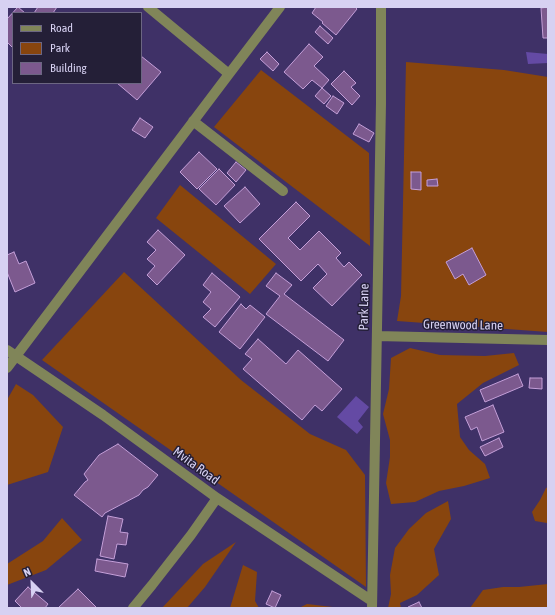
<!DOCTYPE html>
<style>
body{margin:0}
#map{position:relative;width:555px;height:615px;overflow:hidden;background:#3f3167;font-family:"Asap Condensed",sans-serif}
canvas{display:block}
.frame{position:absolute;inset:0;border:8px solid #d7d1f2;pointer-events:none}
.legend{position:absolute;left:12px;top:12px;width:130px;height:72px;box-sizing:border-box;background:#241f37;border:1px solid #6c6682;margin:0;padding:5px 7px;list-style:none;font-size:12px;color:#d7d1f2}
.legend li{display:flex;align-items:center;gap:8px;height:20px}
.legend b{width:20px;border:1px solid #6c6682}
.north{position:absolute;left:12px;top:563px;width:40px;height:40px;-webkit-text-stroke:3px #241f37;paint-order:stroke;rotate:336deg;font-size:11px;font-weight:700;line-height:16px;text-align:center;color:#d7d1f2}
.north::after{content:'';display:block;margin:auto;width:14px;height:18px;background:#d7d1f2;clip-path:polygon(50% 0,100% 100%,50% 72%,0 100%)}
</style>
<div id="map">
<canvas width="555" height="615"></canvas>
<div class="frame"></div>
<ul class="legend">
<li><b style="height:5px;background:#808559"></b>Road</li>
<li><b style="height:11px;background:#88450e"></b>Park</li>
<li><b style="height:11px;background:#7c598e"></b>Building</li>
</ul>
<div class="north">N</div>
</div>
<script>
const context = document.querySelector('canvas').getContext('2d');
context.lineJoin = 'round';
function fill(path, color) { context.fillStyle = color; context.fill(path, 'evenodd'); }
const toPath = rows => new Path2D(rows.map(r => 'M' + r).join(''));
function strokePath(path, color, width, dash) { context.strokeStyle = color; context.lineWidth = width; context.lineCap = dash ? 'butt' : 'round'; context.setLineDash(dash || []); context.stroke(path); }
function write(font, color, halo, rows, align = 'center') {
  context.font = font + ' "Asap Condensed",sans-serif'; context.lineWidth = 3; context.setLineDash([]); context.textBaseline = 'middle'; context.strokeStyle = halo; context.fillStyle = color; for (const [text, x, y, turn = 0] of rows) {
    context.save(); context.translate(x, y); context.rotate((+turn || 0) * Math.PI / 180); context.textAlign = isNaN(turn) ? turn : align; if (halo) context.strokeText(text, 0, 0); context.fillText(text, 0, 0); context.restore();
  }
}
fill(toPath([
 [406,62,504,70,548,77,548,332,397,321,401,296],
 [261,70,369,153,370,246,214,127],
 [180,185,276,264,250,294,156,218],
 [124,272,241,380,310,434,346,450,365,475,366,587,42,360],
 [410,348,440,355,485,356,514,353,519,365,483,383,457,404,460,437,469,450,485,464,490,478,464,486,439,491,415,502,391,504,386,483,390,457,390,440,383,414,389,389,391,358],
 [16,384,33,395,63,427,48,472,7,485,7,400],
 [548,487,548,522,547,523,535,521,532,512,540,500,546,488],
 [448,501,451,519,434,549,439,575,417,595,400,603,401,608,388,608,391,594,390,575,395,548,409,529,426,513],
 [62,518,82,540,46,570,7,585,7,564,43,541],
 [236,542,205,587,187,608,162,608,203,564],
 [243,565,257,572,255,601,259,608,230,608],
 [548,584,548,608,470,608,483,590,503,587,519,587],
 [307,604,341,608,299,608]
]), '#88450e');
fill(toPath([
 [526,52,548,54,548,63,528,64],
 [356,396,369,407,358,421,363,427,357,434,337,417]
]), '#644aa4');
const building = toPath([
 [18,7,25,13,13,13,13,48,7,42,7,19,18,7],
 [38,7,57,7,53,13,34,13,38,7],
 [316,7,355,7,357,9,336,35,322,23,323,22,312,13,316,7],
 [548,7,548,38,543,38,541,8,548,7],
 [320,26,333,38,328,44,315,32,320,26],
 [309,44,323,57,314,66,329,80,322,88,312,80,303,89,284,72,309,44],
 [267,52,279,64,273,71,260,59,267,52],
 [141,56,161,72,137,100,117,83,141,83,141,56],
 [344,71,356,83,351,87,360,96,352,105,331,84,344,71],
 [322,88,331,96,324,104,315,96,322,88],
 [333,96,344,103,337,114,326,106,333,96],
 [140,118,153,127,145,138,132,130,140,118],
 [359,124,374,133,369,142,353,134,359,124],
 [199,152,217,169,197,189,180,172,199,152],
 [236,162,246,170,236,182,227,173,236,162],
 [219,169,235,185,216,205,199,189,219,169],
 [411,172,421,172,421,190,411,189,411,172],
 [437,179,438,186,427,186,427,180,437,179],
 [245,187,260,204,240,223,224,206,245,187],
 [296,202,310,216,288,238,300,250,319,231,341,253,336,258,344,267,349,262,362,275,332,306,313,288,327,274,318,264,301,281,259,239,296,202],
 [158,230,185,255,157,285,147,275,155,266,147,259,156,250,147,242,158,230],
 [472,248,486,275,469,285,463,274,455,279,446,262,472,248],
 [14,252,19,264,26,261,35,283,15,292,7,272,7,255,14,252],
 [212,273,240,297,215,327,203,317,211,309,203,302,211,292,203,285,212,273],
 [276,273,292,285,284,294,344,340,328,361,266,314,280,296,266,286,276,273],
 [241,304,246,309,250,305,265,317,240,349,219,332,241,304],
 [258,339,286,364,298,350,342,389,322,411,315,405,302,420,243,369,252,359,245,354,258,339],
 [518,374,523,386,485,402,480,390,518,374],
 [530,378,542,378,542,389,529,388,530,378],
 [493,405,504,432,482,441,477,427,471,430,465,417,493,405],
 [499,438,503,447,485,456,480,447,499,438],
 [118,444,158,475,148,487,143,490,139,495,105,513,102,517,74,495,85,482,88,480,84,474,99,455,118,444],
 [108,516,123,519,120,532,128,533,126,545,117,544,114,559,100,556,108,516],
 [97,559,128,564,125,577,95,571,97,559],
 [28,587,48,604,45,608,22,608,15,601,28,587],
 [78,589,97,608,58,608,78,589],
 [272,591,281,595,275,608,266,604,272,591],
 [419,602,422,608,408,608,408,607,419,602]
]);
fill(building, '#7c598e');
strokePath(building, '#c49fd8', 1);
strokePath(toPath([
 [148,7,229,74,280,7],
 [193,121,283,191],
 [377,336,548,340],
 [7,350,103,415,217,498,372,601],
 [7,368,229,74],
 [133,608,152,585,191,535,217,498],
 [372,608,381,103,381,7]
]), '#808559', 10);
write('13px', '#d7d1f2', '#241f37', [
 ["Park Lane",364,307,-89],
 ["Greenwood Lane",463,325,1],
 ["Mvita Road",196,466,36]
]);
</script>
